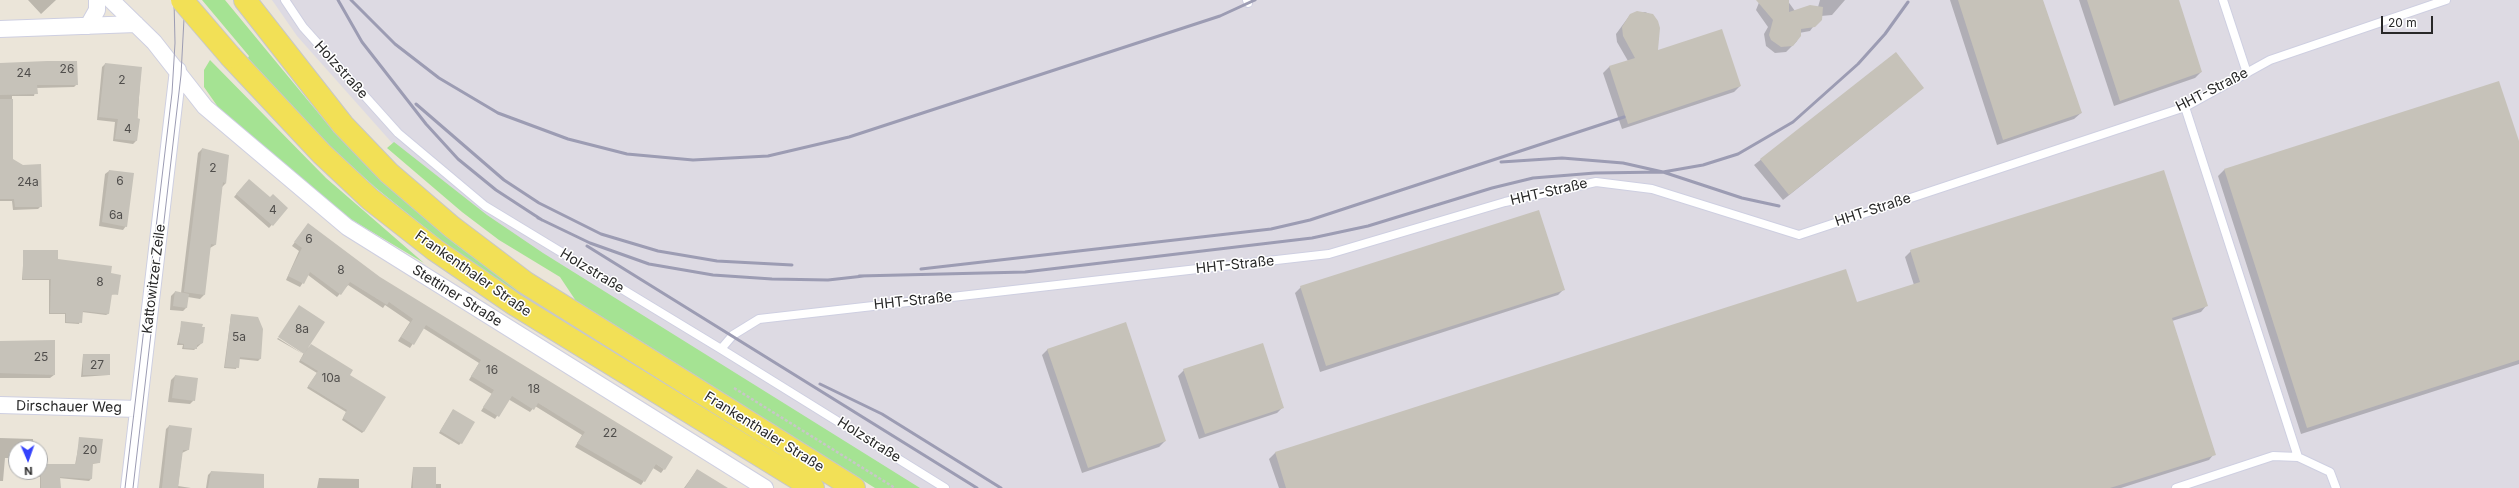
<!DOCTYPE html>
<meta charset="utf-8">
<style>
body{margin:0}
#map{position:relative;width:2519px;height:488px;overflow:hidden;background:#ebe5d9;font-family:Inter,sans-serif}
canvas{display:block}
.north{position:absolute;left:8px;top:440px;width:40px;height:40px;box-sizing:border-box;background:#fff;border:1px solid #a9a9a9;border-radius:50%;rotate:178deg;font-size:11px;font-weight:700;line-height:16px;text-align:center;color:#282828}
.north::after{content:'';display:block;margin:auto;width:14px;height:18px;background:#3442fc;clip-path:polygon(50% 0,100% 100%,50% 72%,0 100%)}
.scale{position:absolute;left:2381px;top:16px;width:52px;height:18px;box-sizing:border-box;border:2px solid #282828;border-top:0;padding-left:5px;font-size:12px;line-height:14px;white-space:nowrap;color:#282828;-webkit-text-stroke:3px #fff;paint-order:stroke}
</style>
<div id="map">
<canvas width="2519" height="488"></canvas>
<div class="north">N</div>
<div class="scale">20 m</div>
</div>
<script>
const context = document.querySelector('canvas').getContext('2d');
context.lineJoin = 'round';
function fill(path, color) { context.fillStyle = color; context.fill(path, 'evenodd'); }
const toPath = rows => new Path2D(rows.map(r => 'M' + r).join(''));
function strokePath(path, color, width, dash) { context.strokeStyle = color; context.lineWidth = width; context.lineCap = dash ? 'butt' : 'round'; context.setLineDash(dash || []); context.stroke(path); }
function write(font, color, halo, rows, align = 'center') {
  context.font = font + ' Inter,sans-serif'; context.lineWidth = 3; context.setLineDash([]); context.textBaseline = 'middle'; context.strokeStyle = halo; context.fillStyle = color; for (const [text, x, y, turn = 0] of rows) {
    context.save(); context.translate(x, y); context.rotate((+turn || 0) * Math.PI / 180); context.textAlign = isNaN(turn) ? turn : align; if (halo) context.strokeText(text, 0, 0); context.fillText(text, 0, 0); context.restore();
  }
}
fill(toPath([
 [272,0,2519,0,2519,488,914,488,479,216,393,144,297,36]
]), '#dddae3');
fill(toPath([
 [202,0,225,0,334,132,383,180,454,243,530,297,530,300,527,301,449,247,376,188,325,142,248,58,249,56],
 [210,60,326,178,424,263,352,220,276,161,218,107,204,87,204,70],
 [394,142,487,215,543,253,920,488,875,488,576,301,560,277,499,240,462,212,387,148]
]), '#a5e393');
fill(toPath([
 [28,0,56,0,41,14],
 [1760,0,1787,0,1795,11,1818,7,1820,0,1845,0,1832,15,1821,16,1810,31,1799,33,1797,41,1786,52,1775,53,1766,46,1764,34,1768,27,1756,10],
 [1950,0,2042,0,2081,113,2074,119,1997,145],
 [2079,0,2178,0,2201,72,2195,78,2114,106],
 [1645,12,1652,15,1656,51,1740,86,1734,92,1622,129,1603,73,1609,67,1628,61,1617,42,1616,34,1630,15],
 [1896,53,1923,88,1783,200,1754,165],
 [0,63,77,84,74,87,36,88,34,96,12,96,12,160,41,206,38,209,13,210,12,201,0,201],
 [105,64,141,68,136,141,133,144,113,141,115,122,97,120,102,67],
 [2519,145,2519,364,2301,434,2218,176,2224,170],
 [202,149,228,156,225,184,222,187,215,245,210,248,204,295,200,299,188,297,186,308,183,311,170,310,171,296,175,292,181,293,198,153],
 [109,171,126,226,123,230,99,226,105,174],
 [246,183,287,208,269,228,234,197],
 [305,228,379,278,664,469,661,473,653,468,641,485,575,447,582,435,535,406,530,412,508,399,495,419,481,411,492,394,469,380,479,363,423,328,410,348,398,341,410,322,385,305,383,308,348,285,337,297,308,275,300,287,286,280,299,251,292,246],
 [24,251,57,260,117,294,110,295,108,314,106,315,82,312,79,324,65,323,65,314,49,314,49,280,22,280],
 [1911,251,2206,306,2201,312,2172,321,2214,454,2209,460,2121,488,1279,488,1269,459,1275,453,1845,271,1856,303,1914,285,1905,257],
 [1301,287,1564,289,1558,295,1320,372,1295,293],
 [231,315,262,330,260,359,258,361,239,359,236,369,224,368],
 [182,322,202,343,194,350,182,349,183,345,177,345],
 [278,338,303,354,277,339],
 [0,341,54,375,50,378,0,378],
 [311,346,349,375,364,431,362,433,342,420,346,412,307,388,317,373,299,362,306,349],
 [1048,349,1165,441,1159,447,1082,473,1042,355],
 [83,355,109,375,81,377],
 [1184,370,1283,407,1277,413,1199,439,1178,376],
 [175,376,194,400,190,404,168,402,171,380],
 [453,410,461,443,459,445,439,433],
 [169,426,188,450,182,453,178,486,191,488,159,488,166,429],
 [0,438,33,439,33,448,16,448,16,458,5,458,3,481,0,481],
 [80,438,102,440,99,463,92,464,91,479,89,481,59,478,59,488,40,488,40,477,30,476,31,472,40,472,40,465,75,465],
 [413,468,435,484,441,484,441,488,411,488],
 [697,470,725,488,684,488],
 [211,472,263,488,206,488,208,475],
 [319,478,359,479,359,488,317,488]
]), '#0003');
fill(toPath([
 [1756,0,1789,0,1789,12,1810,5,1823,7,1822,20,1815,27,1801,29,1801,36,1793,46,1781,47,1771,40,1769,35,1773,20],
 [1958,0,2043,0,2082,113,2003,140],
 [2087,0,2179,0,2202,72,2120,101],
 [1637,11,1653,14,1658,21,1660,28,1658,50,1722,29,1741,86,1628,124,1609,66,1635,58,1623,36,1622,27,1630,14],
 [1896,52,1924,88,1789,195,1760,159],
 [47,61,77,61,78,85,37,85,38,94,0,95,0,63],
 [105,63,142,67,137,118,140,119,137,141,115,139,118,119,99,117],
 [2499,81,2519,141,2519,360,2307,428,2224,169],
 [0,99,13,99,13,159,23,165,41,164,42,207,15,207,14,199,0,199],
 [202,148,229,155,226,184,223,182,216,245,211,244,205,295,184,292],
 [109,170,134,173,127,227,102,222],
 [2164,170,2208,306,2172,318,2216,455,2110,488,1286,488,1275,452,1846,269,1857,302,1920,282,1910,250],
 [249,179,270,197,273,194,288,208,273,226,236,194],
 [1539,210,1565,290,1326,366,1300,286],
 [308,223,380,277,673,457,665,470,656,464,645,482,577,443,585,432,538,403,534,410,512,396,499,417,483,407,494,390,471,376,481,360,426,325,414,345,401,337,413,319,389,302,387,305,350,282,341,295,310,272,304,284,288,276,302,248,294,242],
 [23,250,58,250,58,259,112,266,111,273,121,275,118,295,112,294,109,314,83,311,82,323,66,322,66,313,50,313,51,279,23,279],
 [175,291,189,294,187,308,173,306],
 [299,305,325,322,304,354,278,337],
 [231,314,258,317,263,329,261,359,240,357,239,368,225,367],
 [181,321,203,324,202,327,205,327,203,343,197,345,197,349,184,348,184,344,179,343],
 [1126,322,1166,441,1088,468,1047,349],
 [55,340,55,375,0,373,0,341],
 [1263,343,1284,408,1205,434,1183,369],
 [311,344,353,370,350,375,386,397,364,432,343,418,347,410,308,386,318,371,300,360],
 [83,354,110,354,110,375,83,375],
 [175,375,198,378,195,401,172,398],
 [453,409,475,422,462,444,440,431],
 [169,425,192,428,189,450,183,450,178,488,162,488],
 [79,437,103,439,100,463,93,463,92,479,60,477,61,488,41,488,41,475,32,474,32,472,40,472,40,464,76,464],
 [413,467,436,467,436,488,413,488],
 [697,469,728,488,685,488],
 [211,471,264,474,264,488,208,488]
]), '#c6c2b9');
const service = toPath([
 [285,0,303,27,398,133,485,206,721,349,945,488],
 [1247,0,1248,3],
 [2223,0,2247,73],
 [2185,107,2298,457],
 [721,349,733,335,759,319,1329,254,1505,202,1596,182,1652,189,1799,235,2185,107,2270,60,2446,0],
 [2176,488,2273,456,2298,457,2330,472,2336,488]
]);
const minor = toPath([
 [111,0,154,42,205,107,347,227,765,488],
 [88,26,97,10,97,0],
 [0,29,136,24],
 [0,405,138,409],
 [129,488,178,70]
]);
const primary = toPath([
 [245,0,343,125,389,173,452,227,526,283,854,488],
 [231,57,322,154,370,199,435,250,514,304,813,488]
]);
strokePath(service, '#cecfe1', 10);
strokePath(minor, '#cecfe1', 18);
strokePath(primary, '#c7c7c7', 24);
strokePath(toPath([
 [734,388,895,488]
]), '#c7c7c7', 2.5, [3, 2]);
strokePath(service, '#fff', 8);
strokePath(minor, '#fff', 16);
strokePath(primary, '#f2e056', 22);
strokePath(toPath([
 [125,488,172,93,175,43,174,0],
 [133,488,181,75,185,0]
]), '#9c9cb3', 1);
strokePath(toPath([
 [338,0,362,42,426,124,458,159,496,190,542,220],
 [351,0,395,44,439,78,498,113,568,139,627,154,693,160,768,156,849,137,1220,16,1255,0],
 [416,104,504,180,539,203,601,234,658,251,717,261,792,265],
 [1501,162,1562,158,1623,163,1663,172,1742,198,1779,206],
 [538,218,590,243,649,264,713,275,772,279,828,280,864,276],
 [587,246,977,488],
 [921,269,1271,229,1310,220,1624,117],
 [859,276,1025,272,1312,238,1368,226,1492,188,1533,178,1595,173,1663,172,1703,165,1738,154,1793,122,1858,64,1885,34,1908,2],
 [820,384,882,414,1001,488]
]), '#9c9cb3', 3);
const primaryBridge = toPath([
 [182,0,231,57]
]);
strokePath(primaryBridge, '#c7c7c7', 24, []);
strokePath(primaryBridge, '#f2e056', 22);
write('12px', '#504e4c', null, [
 ["26",67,69],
 ["24",24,73],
 ["2",122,80],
 ["4",128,129],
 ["2",213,168],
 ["6",120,181],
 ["24a",28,182],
 ["4",273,210],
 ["6a",116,215],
 ["6",309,239],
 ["8",341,270],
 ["8",100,282],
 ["8a",302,329],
 ["5a",239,337],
 ["25",41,357],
 ["27",97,365],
 ["16",492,370],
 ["10a",331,378],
 ["18",534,389],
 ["22",610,433],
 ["20",90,450]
]);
write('14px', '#282828', '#fff', [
 ["Holzstraße",341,70,48],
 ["HHT-Straße",2212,90,-27],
 ["HHT-Straße",1549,192,-13],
 ["HHT-Straße",1873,210,-18],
 ["HHT-Straße",1235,265,-6],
 ["Holzstraße",592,271,31],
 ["Frankenthaler Straße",473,274,35],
 ["Kattowitzer Zeile",154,279,-83],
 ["Stettiner Straße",457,296,32],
 ["HHT-Straße",913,301,-6],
 ["Dirschauer Weg",69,407,1],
 ["Frankenthaler Straße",764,432,32],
 ["Holzstraße",869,440,32]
]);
</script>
